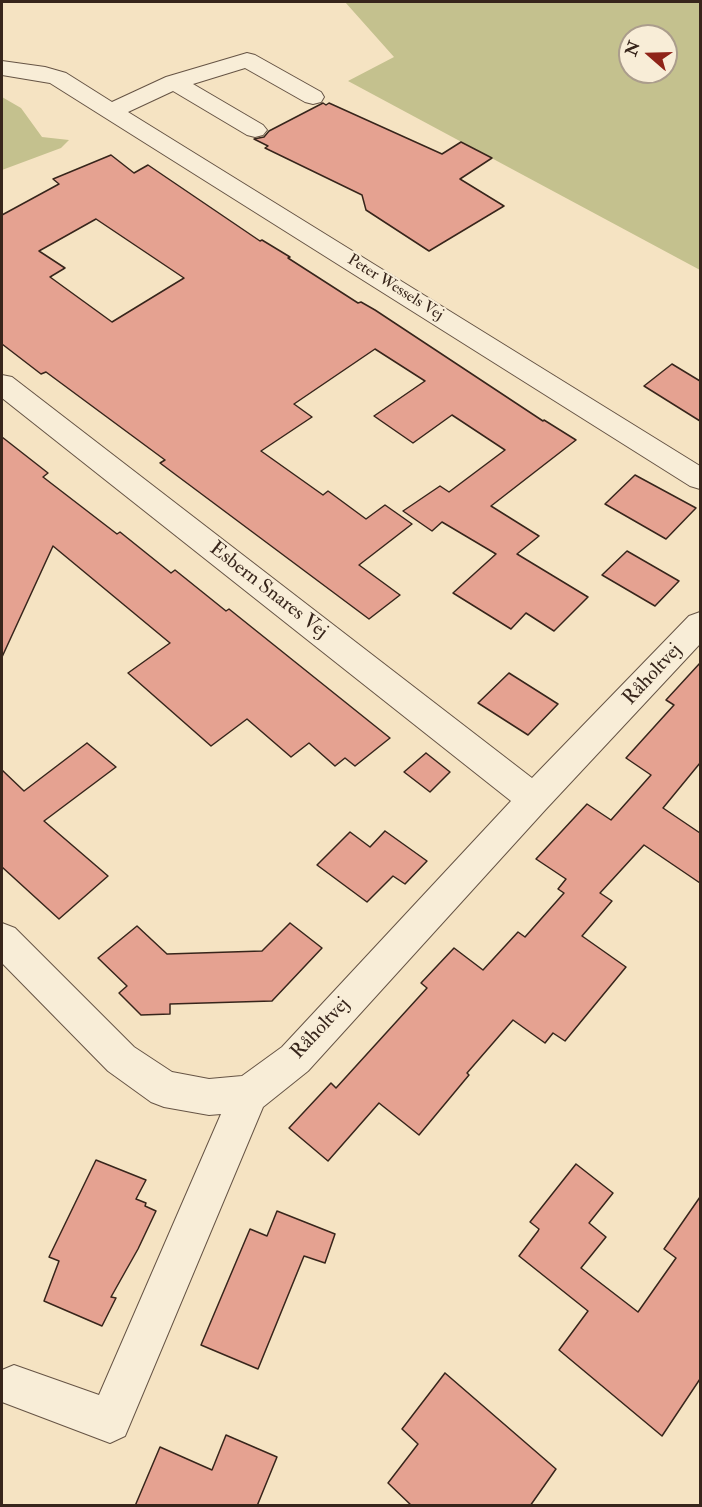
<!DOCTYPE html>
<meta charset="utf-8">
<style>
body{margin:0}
#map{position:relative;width:702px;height:1507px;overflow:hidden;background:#f5e3c2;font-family:"IM FELL Double Pica",serif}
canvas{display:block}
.frame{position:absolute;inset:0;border:3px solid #37251b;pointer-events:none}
.north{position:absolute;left:618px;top:24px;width:60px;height:60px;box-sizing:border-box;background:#f8edd7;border:2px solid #ab9d8c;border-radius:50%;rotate:290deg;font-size:16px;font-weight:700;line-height:24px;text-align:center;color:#37251b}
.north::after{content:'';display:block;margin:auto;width:21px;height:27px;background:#8f2418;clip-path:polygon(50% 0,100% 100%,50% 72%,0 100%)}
</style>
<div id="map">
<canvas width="702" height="1507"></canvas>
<div class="frame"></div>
<div class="north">N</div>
</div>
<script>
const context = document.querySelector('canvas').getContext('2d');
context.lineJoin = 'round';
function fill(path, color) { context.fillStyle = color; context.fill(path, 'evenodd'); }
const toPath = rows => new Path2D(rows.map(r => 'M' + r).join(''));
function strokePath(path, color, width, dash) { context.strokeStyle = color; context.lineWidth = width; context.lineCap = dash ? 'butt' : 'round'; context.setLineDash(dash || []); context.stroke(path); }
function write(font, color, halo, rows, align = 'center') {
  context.font = font + ' "IM FELL Double Pica",serif'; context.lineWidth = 4.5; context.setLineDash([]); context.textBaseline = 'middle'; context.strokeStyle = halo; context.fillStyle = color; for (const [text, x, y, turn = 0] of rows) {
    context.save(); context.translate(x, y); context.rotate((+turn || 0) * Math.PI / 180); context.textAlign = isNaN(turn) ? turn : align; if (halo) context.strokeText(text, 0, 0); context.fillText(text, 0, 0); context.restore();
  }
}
fill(toPath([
 [345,2,700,2,700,270,348,81,394,57],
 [630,36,666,36,666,72,630,72],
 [2,97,21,108,42,137,69,140,61,148,2,170]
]), '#c4c18e');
const building = toPath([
 [323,103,326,105,329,103,442,154,461,142,492,158,460,179,504,206,429,251,366,210,362,195,265,148,268,146,254,139,264,137,269,131,323,103],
 [111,155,134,173,148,165,260,241,262,240,290,257,288,258,358,303,361,302,375,310,543,421,544,420,576,440,491,506,539,536,517,554,588,597,554,631,526,613,511,629,453,593,496,554,442,522,432,531,403,511,440,486,449,492,505,450,452,415,413,443,374,416,425,381,375,349,294,404,312,417,261,451,323,495,328,491,366,519,385,505,412,524,359,565,400,595,369,619,160,463,165,460,46,372,41,374,2,344,2,215,59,184,53,179,111,155],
 [96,219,184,278,112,322,50,277,65,268,39,251,96,219],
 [672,364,700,381,700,421,644,386,672,364],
 [2,437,48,473,43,477,117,534,120,532,171,573,175,570,226,611,229,609,390,738,355,766,345,758,335,766,309,743,291,757,247,719,211,746,128,673,170,643,53,546,2,657,2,437],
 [635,475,696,508,666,539,605,504,635,475],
 [627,551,679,581,655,606,602,575,627,551],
 [700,663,700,763,663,808,700,833,700,883,644,845,600,893,612,901,582,936,626,967,565,1041,553,1033,545,1043,513,1020,467,1073,469,1075,419,1135,379,1103,328,1161,289,1128,331,1083,336,1088,427,988,421,983,454,948,483,970,518,932,525,937,564,893,558,889,566,879,536,859,587,804,611,820,651,775,626,758,674,705,666,700,700,663],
 [509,673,558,704,528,735,478,703,509,673],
 [87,743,116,767,44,821,108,876,59,919,2,867,2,770,24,791,87,743],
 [426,753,450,772,430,792,404,772,426,753],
 [385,831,427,861,405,884,393,876,367,902,317,865,350,832,370,847,385,831],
 [290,923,322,948,272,1001,170,1004,170,1014,141,1015,119,993,127,986,98,958,137,926,167,954,262,951,290,923],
 [96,1160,146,1180,136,1199,146,1203,145,1206,156,1211,138,1249,111,1297,116,1298,102,1326,44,1301,59,1261,49,1257,96,1160],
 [576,1164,613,1193,589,1223,606,1237,581,1268,638,1312,676,1258,664,1249,700,1197,700,1379,662,1436,559,1350,588,1311,519,1256,538,1231,539,1229,530,1222,576,1164],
 [277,1211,335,1234,325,1263,304,1256,258,1369,201,1345,250,1229,267,1236,277,1211],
 [445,1373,556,1469,530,1506,412,1506,388,1483,418,1444,402,1429,445,1373],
 [226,1435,277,1457,257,1506,135,1506,160,1447,212,1470,226,1435]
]);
fill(building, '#e5a291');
strokePath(building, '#37251b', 1.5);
const minor = toPath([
 [247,53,255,55,321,92,324,97,321,102,313,104,305,102,245,68,193,84,263,125,267,130,263,135,255,137,247,135,173,91,128,112,700,466,700,489,690,486,50,83,2,75,2,61,45,67,66,73,112,102,166,77,247,53],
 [2,375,12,377,532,778,689,616,700,612,700,644,546,809,308,1071,263,1107,125,1436,110,1443,2,1402,2,1370,14,1365,99,1395,221,1114,209,1115,164,1107,151,1102,108,1071,2,963,2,923,15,928,134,1047,172,1072,209,1079,242,1076,282,1047,511,801,2,398,2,375]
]);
strokePath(minor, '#665445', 2);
fill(minor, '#f8edd7');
write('16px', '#37251b', '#f8edd7', [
 ["Peter Wessels Vej",395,288,32]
]);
write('20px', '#37251b', '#f8edd7', [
 ["Esbern Snares Vej",268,591,38],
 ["Råholtvej",653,675,-47],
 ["Råholtvej",321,1029,-47]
]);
</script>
